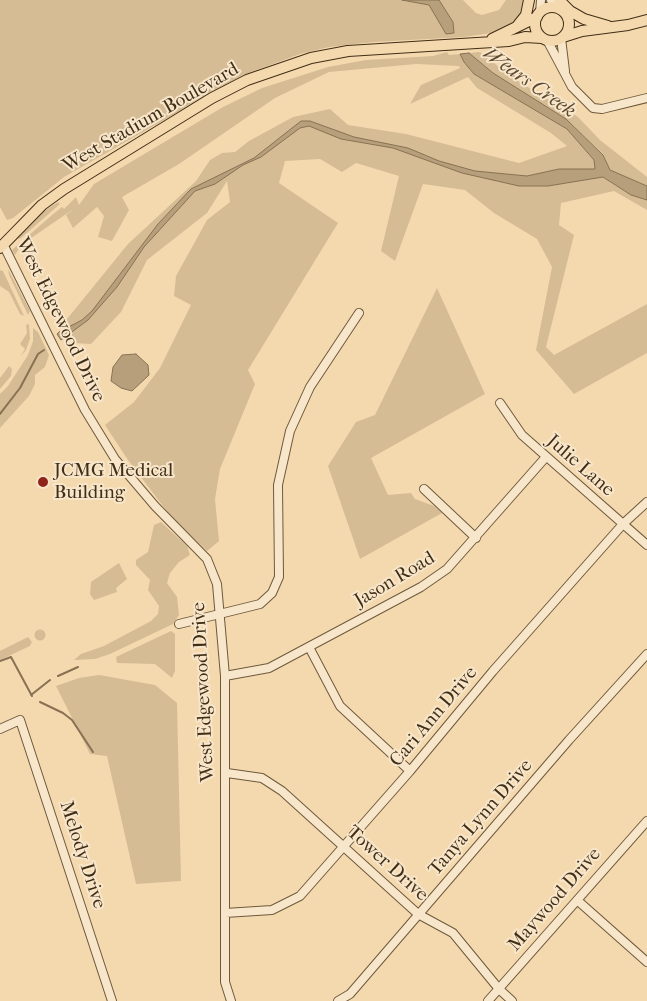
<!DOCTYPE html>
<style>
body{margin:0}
canvas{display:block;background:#f4d9af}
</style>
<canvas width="647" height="1001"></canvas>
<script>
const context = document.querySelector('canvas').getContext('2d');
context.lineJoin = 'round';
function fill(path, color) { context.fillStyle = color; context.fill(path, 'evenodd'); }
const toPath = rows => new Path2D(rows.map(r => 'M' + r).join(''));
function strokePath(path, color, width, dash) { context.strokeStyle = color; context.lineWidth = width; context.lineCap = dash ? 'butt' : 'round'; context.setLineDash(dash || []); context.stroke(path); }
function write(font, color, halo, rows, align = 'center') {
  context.font = font + ' "IM FELL French Canon",serif'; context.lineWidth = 4; context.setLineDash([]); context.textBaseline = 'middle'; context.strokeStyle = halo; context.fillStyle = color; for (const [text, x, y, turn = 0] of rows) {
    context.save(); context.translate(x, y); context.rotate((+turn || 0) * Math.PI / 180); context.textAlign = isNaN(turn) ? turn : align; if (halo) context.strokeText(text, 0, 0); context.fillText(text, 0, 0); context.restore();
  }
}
fill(toPath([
 [0,0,402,0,429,5,446,34,454,33,453,22,439,0,463,0,476,13,482,15,499,10,506,0,525,0,523,13,515,24,498,32,464,37,374,42,329,47,300,54,243,75,64,177,13,218,7,220,0,207],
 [447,52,449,55,460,54,464,62,474,74,567,129,594,160,595,169,603,177,631,195,647,200,647,210,614,191,561,203,559,225,574,235,546,347,554,355,647,304,647,353,574,394,536,350,552,267,537,239,494,213,465,190,423,184,395,261,381,251,399,176,356,163,342,172,320,159,285,161,279,183,338,223,248,370,255,384,220,469,215,499,219,541,207,551,172,518,128,460,105,425,134,402,160,368,191,305,174,296,176,276,207,220,230,202,227,181,207,213,147,260,121,312,91,344,74,343,66,328,67,319,128,244,196,181,210,160,222,153,235,152,249,141,293,117,330,109,348,125,406,134,519,163,567,146,551,133,477,88,468,77,410,104,421,85,460,68,459,66,416,64,329,72,275,98,179,164,122,197,129,210,112,241,98,237,104,216,97,207,73,228,66,215,75,208,21,245,15,255,12,250,52,215,62,207,64,209,76,197,79,205,94,184,223,107,262,88,328,67,366,60,433,56],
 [479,52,486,55,505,73,518,81,578,117,600,140,647,177,647,186,610,170,603,154,566,119,493,73,469,53],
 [58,202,60,204,21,238,17,239,43,212],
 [8,269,30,311,28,315,9,275],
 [0,270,3,271,24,316,20,314,9,292,0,286],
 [437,288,485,394,371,458,388,495,411,493,415,499,434,506,442,513,360,559,328,466,356,422,375,415],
 [29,324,30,339,26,350,20,357,25,349,20,344,27,333,26,325],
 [33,328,38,332,49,355,45,367,35,375,35,384,29,396,0,428,0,394,8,386,28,355,33,341],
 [9,366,12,369,11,376,0,389,0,378],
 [161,522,187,546,190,555,179,562,170,573,167,583,177,597,179,615,173,624,110,654,95,659,74,660,81,654,104,646,151,621,158,614,159,606,148,590,150,580,136,565,136,560,148,552,154,525],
 [119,563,127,579,116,588,117,592,94,600,90,594,91,582],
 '34.5 635a5.5 5.5 0 1 1 11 0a5.5 5.5 0 1 1-11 0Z',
 [171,631,175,634,175,671,172,678,155,664,117,663,116,657],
 [28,637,32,642,30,646,0,660,0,651],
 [99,675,155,685,177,703,181,881,136,884,107,756,90,754,56,686,79,678]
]), '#d6bc95');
const water = toPath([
 [402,0,439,0,453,22,454,33,446,34,429,5,402,0],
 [469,53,493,73,566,119,603,155,610,170,647,186,647,200,631,195,603,177,548,186,519,186,462,173,393,148,341,139,309,126,300,128,261,157,243,165,215,184,195,191,144,247,117,287,88,320,61,340,57,334,59,332,82,320,92,311,158,224,191,189,254,158,301,121,310,121,354,137,408,148,439,161,475,171,527,176,559,169,595,169,594,160,567,129,474,74,464,62,460,54,469,53],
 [136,354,148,365,149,375,132,391,121,388,111,381,113,367,122,355,136,354]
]);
fill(water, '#b79f7b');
strokePath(water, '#887253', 1);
strokePath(toPath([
 [0,414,20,388,38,354,44,350],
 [0,661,11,657,32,696],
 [58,676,78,667],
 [31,695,50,680],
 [40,702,63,713,72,720,93,752]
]), '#887253', 2);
const minor = toPath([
 [551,0,560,10],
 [540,13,541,0],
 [561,38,565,71],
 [547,40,572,87,593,108,602,109,647,98],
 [3,244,85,410,115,459,155,506,207,559,217,584,225,676,225,982,231,1001],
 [500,403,522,435,647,545],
 [424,489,476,538],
 [179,624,260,604,272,593,279,577,278,485,290,431,310,387,359,313],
 [309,647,340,706,410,771],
 [225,676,269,668,421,587,447,569,545,458],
 [0,729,20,720,112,1001],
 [227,773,262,778,282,791,418,914,453,933,499,989,512,1001],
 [577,900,647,962],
 [225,913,272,910,300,896,410,771,493,671,623,524,647,502],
 [338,1001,350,994,569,740,647,654],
 [488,1001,647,821]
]);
const major = toPath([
 [559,0,570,11,584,19,608,26],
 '535 24a17 17 0 1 1 34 0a17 17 0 1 1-34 0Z',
 [518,25,526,15,529,0],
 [563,37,582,31,628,25,647,20],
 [492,39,537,17],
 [0,248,42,205,64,189,212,98,247,80,311,58,348,51,509,41,525,37,542,38]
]);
strokePath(minor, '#6e593c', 10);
strokePath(major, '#412e16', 12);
strokePath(minor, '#f8e6cb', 8);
strokePath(major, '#f4d9af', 10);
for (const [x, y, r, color] of [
 [43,482,6,"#8f2418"]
]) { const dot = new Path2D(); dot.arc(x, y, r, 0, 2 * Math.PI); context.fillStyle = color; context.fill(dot); strokePath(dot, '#f8e6cb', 2); }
write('19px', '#412e16', '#f8e6cb', [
 ["West Stadium Boulevard",151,118,-30],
 ["West Edgewood Drive",60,320,64],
 ["Julie Lane",580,466,41],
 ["Jason Road",395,580,-31],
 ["West Edgewood Drive",204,692,-93],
 ["Cari Ann Drive",434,717,-50],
 ["Tanya Lynn Drive",481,818,-49],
 ["Melody Drive",82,855,72],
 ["Tower Drive",387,864,42],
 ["Maywood Drive",555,900,-49]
]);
write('19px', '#412e16', '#f8e6cb', [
 ["JCMG Medical",54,471],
 ["Building",54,493]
], 'left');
write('italic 20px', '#5e4a2f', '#f8e6cb', [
 ["Wears Creek",529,83,35]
]);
</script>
